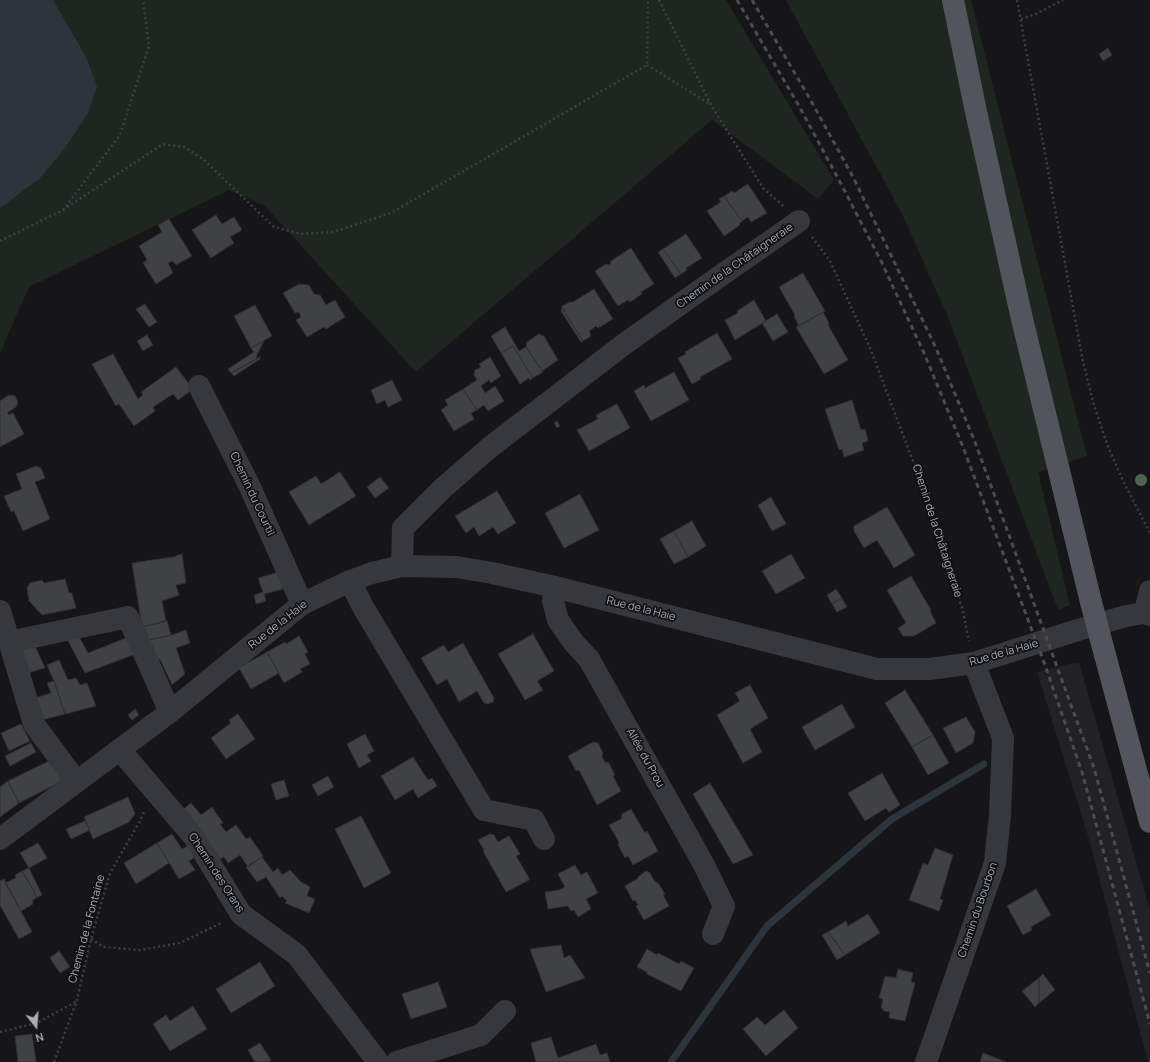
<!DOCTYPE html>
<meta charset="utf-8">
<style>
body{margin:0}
#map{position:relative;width:1150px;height:1062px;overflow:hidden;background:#161618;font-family:Manrope,sans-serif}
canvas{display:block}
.north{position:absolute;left:16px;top:1006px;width:40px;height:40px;-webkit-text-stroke:3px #111113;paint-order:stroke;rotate:163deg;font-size:11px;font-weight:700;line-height:16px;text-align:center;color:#a8adb8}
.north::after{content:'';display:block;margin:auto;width:14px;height:18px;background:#a8adb8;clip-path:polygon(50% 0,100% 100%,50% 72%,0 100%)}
</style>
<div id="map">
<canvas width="1150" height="1062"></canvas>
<div class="north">N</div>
</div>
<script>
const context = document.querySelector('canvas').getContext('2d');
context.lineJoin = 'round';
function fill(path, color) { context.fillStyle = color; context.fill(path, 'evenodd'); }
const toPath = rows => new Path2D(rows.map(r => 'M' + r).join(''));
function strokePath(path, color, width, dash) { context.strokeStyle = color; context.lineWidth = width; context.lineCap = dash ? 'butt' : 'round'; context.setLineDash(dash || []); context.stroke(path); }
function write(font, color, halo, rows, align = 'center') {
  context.font = font + ' Manrope,sans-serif'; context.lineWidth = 3.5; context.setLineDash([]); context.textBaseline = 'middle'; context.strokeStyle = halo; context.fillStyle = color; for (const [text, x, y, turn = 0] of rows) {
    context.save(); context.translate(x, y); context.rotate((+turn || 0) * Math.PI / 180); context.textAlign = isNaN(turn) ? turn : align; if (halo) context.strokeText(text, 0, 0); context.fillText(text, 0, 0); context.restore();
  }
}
fill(toPath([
 [1079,662,1150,910,1150,1062,1148,1062,1088,836,1037,672]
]), '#222225');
fill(toPath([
 [0,0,726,0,834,180,818,199,712,120,416,372,265,206,229,190,29,287,0,353],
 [786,0,971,0,1087,456,1038,472,1070,605,1058,610,948,317,902,214]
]), '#1e261f');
fill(toPath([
 [0,0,53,0,86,57,97,86,88,113,65,148,40,178,0,208]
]), '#2c353c');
strokePath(toPath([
 [671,1062,767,926,892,819,984,764]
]), '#2c353c', 7);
const building = toPath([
 [1108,48,1112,55,1103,61,1099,54,1108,48],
 [748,184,767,213,751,222,748,217,742,221,724,196,732,191,734,193,748,184],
 [724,196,742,221,739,224,740,225,724,236,707,211,721,202,719,199,724,196],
 [216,215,222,224,234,217,242,230,230,237,234,243,211,258,192,230,216,215],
 [169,219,192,256,176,265,173,261,168,263,173,273,156,284,143,263,147,260,139,246,162,232,158,225,169,219],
 [686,234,702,258,686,268,687,270,681,274,663,249,686,234],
 [631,248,654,284,641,292,642,294,630,302,628,300,618,306,595,271,606,264,610,265,611,261,631,248],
 [663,249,681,274,675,278,658,252,663,249],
 [803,273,825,311,799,326,794,316,795,315,779,287,803,273],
 [299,284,309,285,314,294,320,295,326,305,335,300,345,317,326,329,324,327,307,337,296,320,301,317,299,312,295,313,283,293,299,284],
 [594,289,613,319,598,328,596,326,589,331,591,336,583,341,562,308,562,306,570,302,573,302,594,289],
 [754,300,766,321,735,340,725,320,738,313,737,311,754,300],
 [145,304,157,322,149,327,136,309,145,304],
 [255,305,272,336,251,348,234,316,255,305],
 [562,308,583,341,581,342,561,311,562,308],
 [823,312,829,323,828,325,848,360,824,374,796,327,823,312],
 [777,314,788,332,773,341,762,323,777,314],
 [505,327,519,351,526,347,543,372,533,378,513,346,501,353,491,336,505,327],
 [717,333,732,359,700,377,701,379,692,384,678,358,686,354,685,352,717,333],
 [539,334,544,336,558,360,542,371,526,347,527,342,539,334],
 [147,335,153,345,143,351,137,341,147,335],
 [264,341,256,357,257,359,231,373,228,369,254,352,251,348,264,341],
 [513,346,533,378,530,380,529,378,520,384,501,353,513,346],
 [113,354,138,399,143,395,141,392,176,367,193,389,178,400,173,394,153,407,155,411,134,426,119,404,116,406,92,364,113,354],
 [260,357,260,359,234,376,231,373,260,357],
 [490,357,501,376,491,383,489,380,481,386,485,393,495,386,504,401,488,411,484,405,477,410,463,389,477,380,474,375,475,370,481,367,479,364,490,357],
 [674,372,689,400,651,421,634,391,644,385,645,388,674,372],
 [392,380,402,400,388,407,385,400,377,404,371,390,392,380],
 [463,389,477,410,471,413,474,419,454,431,441,410,448,405,445,400,463,389],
 [9,395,15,396,18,402,16,407,7,413,9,415,13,413,24,434,0,447,0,401,9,395],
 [852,400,861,430,865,429,868,441,862,443,864,450,844,457,842,449,839,450,825,409,852,400],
 [617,404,630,428,589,451,577,430,598,419,596,415,617,404],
 [557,421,560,426,557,428,554,423,557,421],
 [36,466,41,468,45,478,35,482,50,519,23,531,14,511,11,512,4,496,22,489,16,474,36,466],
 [340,472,356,496,309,525,289,492,316,476,321,484,340,472],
 [380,477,389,488,375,498,367,487,380,477],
 [497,491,516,523,498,534,493,527,479,536,474,527,466,533,455,516,497,491],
 [580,494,599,530,564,548,545,513,580,494],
 [771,497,786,524,772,531,758,505,771,497],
 [887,507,915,555,894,568,877,540,864,548,854,531,854,526,887,507],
 [692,521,706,546,688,557,674,531,692,521],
 [674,531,688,557,674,564,660,539,674,531],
 [182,554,186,583,176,585,179,595,162,601,166,621,142,627,132,563,173,557,182,554],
 [791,554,805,578,776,594,762,571,791,554],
 [279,572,283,589,264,594,266,601,256,604,254,595,263,592,258,578,279,572],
 [911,576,931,610,930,611,936,623,914,636,903,636,898,628,906,623,887,590,911,576],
 [65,579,69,593,72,593,76,608,42,615,29,601,27,588,30,583,42,580,44,583,65,579],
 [836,589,842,598,832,604,827,595,836,589],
 [842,598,847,607,837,612,832,604,842,598],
 [167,621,171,635,148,640,142,627,167,621],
 [186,630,190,643,176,648,185,674,172,685,160,659,156,660,148,640,172,635,186,630],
 [77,633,88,653,131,636,138,653,85,673,67,639,77,633],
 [533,634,554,671,537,681,543,690,525,700,498,654,533,634],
 [299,636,308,652,305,654,310,664,300,669,302,672,284,683,267,652,285,642,286,644,299,636],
 [463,643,494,698,493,702,488,704,484,703,477,691,459,702,447,679,437,685,421,658,444,645,448,652,463,643],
 [35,646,45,668,28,673,20,650,35,646],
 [267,652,279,673,251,689,239,668,267,652],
 [59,660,68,680,76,678,80,685,87,683,96,706,65,714,54,681,47,665,59,660],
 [54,681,65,714,42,720,35,698,51,693,47,683,54,681],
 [750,685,768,718,750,729,762,752,743,763,717,715,740,701,735,693,750,685],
 [905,690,933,735,912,747,885,703,905,690],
 [842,704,855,727,815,750,802,727,842,704],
 [135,709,139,715,132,720,128,715,135,709],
 [238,714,255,739,226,759,211,738,231,723,229,720,238,714],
 [966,717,975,732,973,743,956,753,943,728,966,717],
 [21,724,30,741,9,751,1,733,21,724],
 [365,734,374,751,367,755,371,761,359,768,347,744,365,734],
 [933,735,949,763,928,775,912,747,933,735],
 [593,742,598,743,603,753,602,757,605,762,609,763,615,775,613,776,621,791,597,805,579,770,576,771,568,756,593,742],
 [31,743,36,752,10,766,5,756,31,743],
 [413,757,428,780,432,778,437,786,418,798,413,789,395,800,381,776,413,757],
 [51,760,62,781,19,803,8,781,51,760],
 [882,773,900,805,889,812,886,808,865,821,848,793,882,773],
 [328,776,334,787,318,796,312,785,328,776],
 [284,780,289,796,276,800,271,784,284,780],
 [8,781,19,803,0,817,0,787,8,781],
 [710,783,753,855,733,864,693,794,710,783],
 [128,797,135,814,129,822,93,839,84,817,128,797],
 [191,803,201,815,212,807,223,823,220,824,226,832,236,825,246,839,250,837,263,856,248,867,240,855,228,863,224,857,220,859,204,837,181,811,191,803],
 [631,809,645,833,647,831,658,851,633,865,628,856,625,858,618,845,619,842,609,825,621,819,622,814,631,809],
 [361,816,391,873,364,888,335,829,361,816],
 [85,821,90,830,71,839,66,829,85,821],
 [172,834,182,849,188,846,195,857,189,861,195,870,179,879,157,843,172,834],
 [490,834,494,835,498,842,509,836,520,854,516,856,529,878,529,880,506,892,483,851,484,850,478,840,490,834],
 [38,843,47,858,29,868,20,853,38,843],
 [157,843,169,863,136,884,124,863,157,843],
 [935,848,953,855,940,899,943,900,939,911,909,900,923,863,928,865,935,848],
 [262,857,273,872,278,868,282,875,290,870,301,882,310,887,307,896,315,899,309,913,285,903,287,901,282,896,280,898,266,877,257,882,246,867,262,857],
 [575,865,581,875,587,872,598,893,586,899,591,909,578,917,574,910,571,911,568,906,548,909,545,892,559,890,565,887,558,874,575,865],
 [29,868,42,895,36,898,34,891,22,871,29,868],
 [22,871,34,891,36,898,32,901,33,904,21,911,5,883,16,878,15,875,22,871],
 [646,871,650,873,655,882,658,883,665,894,663,895,669,906,644,920,636,906,638,905,635,900,633,901,625,886,637,879,639,876,646,871],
 [4,879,32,932,19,939,0,905,0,881,4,879],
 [1036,889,1051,915,1031,927,1032,930,1023,935,1007,906,1036,889],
 [868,914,880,933,845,955,828,932,846,921,848,926,868,914],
 [828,932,845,955,837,960,822,935,828,932],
 [561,945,564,958,570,955,585,978,546,992,530,949,561,945],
 [647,949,657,955,658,953,679,964,681,961,694,968,681,991,647,974,647,972,637,967,647,949],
 [59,951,70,967,60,973,50,958,59,951],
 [260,962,275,986,231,1013,216,989,260,962],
 [898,969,913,973,911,982,915,983,905,1021,889,1018,890,1012,884,1011,881,1007,883,999,879,998,885,976,896,978,898,969],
 [1043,974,1055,990,1039,1003,1039,978,1043,974],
 [1039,978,1039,1003,1035,1007,1022,991,1039,978],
 [438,982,447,1007,411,1019,402,994,438,982],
 [193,1006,207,1029,170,1051,153,1024,166,1015,170,1021,193,1006],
 [784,1010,798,1028,766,1056,743,1029,757,1017,765,1025,784,1010],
 [32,1034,36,1062,18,1062,15,1036,32,1034],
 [551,1037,558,1058,596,1044,600,1055,607,1053,610,1062,536,1062,531,1043,551,1037],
 [260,1043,271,1060,268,1062,255,1062,248,1050,260,1043],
 [983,1053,1006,1062,980,1062,983,1053]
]);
fill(building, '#404145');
strokePath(building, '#303034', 1);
strokePath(toPath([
 [659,0,711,105,763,188,783,206],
 [1017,0,1083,362,1094,405,1107,444,1123,481,1150,533],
 [1021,19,1036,14,1063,0],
 [647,65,710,104],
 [63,210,163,144,184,147,203,159,274,227,301,234,333,232,391,213,647,65,648,0],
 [812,237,830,261,870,348,931,508,963,611,969,641],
 [0,241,63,210,120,135,149,46,143,0],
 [91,939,103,947,140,950,180,943,221,923],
 [0,1032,37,1023,77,1001],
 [54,1062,77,1000,91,939,110,873,140,821,144,812]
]), '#3d3f44', 2.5, [2, 3]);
strokePath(toPath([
 [199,386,250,487,302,604],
 [402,566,403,528,442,489,489,448,623,345,703,288,799,221],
 [350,581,363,607,484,810,534,820,544,839],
 [555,587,553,601,558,620,574,643,589,659,704,865,724,906,713,934],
 [1150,591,1147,603,1150,615],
 [0,611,34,724,76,781],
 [9,642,128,617,170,712],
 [120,750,194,837,241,914,297,955,378,1062],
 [0,839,170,712,302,604,350,581,372,573,402,566,457,567,492,573,555,587,877,669,929,669,974,663,1081,629,1126,616,1149,612],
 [397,1062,481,1035,505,1011],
 [926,1062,995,863,1000,815,1003,738,974,663]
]), '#37383d', 22);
strokePath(toPath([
 [953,0,975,107,1022,319,1091,602],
 [1105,655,1150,822]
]), '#53555c', 22);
strokePath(toPath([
 [737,0,799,106,840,182,881,261,924,353,963,447,1045,665,1082,772,1150,1024],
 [752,0,810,99,853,177,936,348,975,442,1094,768,1150,973]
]), '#4a4c52', 3, [5, 4]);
strokePath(toPath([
 [1091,602,1105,655]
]), '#53555c', 22);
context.fillStyle = '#506452';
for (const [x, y] of [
 [1141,480]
]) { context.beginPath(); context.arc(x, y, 6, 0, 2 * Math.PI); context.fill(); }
write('11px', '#a8adb8', '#111113', [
 ["Chemin de la Châtaigneraie",735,266,-35],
 ["Chemin du Courtil",252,494,65],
 ["Chemin de la Châtaigneraie",937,531,72],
 ["Rue de la Haie",641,609,14],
 ["Rue de la Haie",278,625,-38],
 ["Rue de la Haie",1004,653,-16],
 ["Allée du Prou",645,758,61],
 ["Chemin des Orans",216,873,57],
 ["Chemin du Bourbon",978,910,-71],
 ["Chemin de la Fontaine",87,929,-75]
]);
</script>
